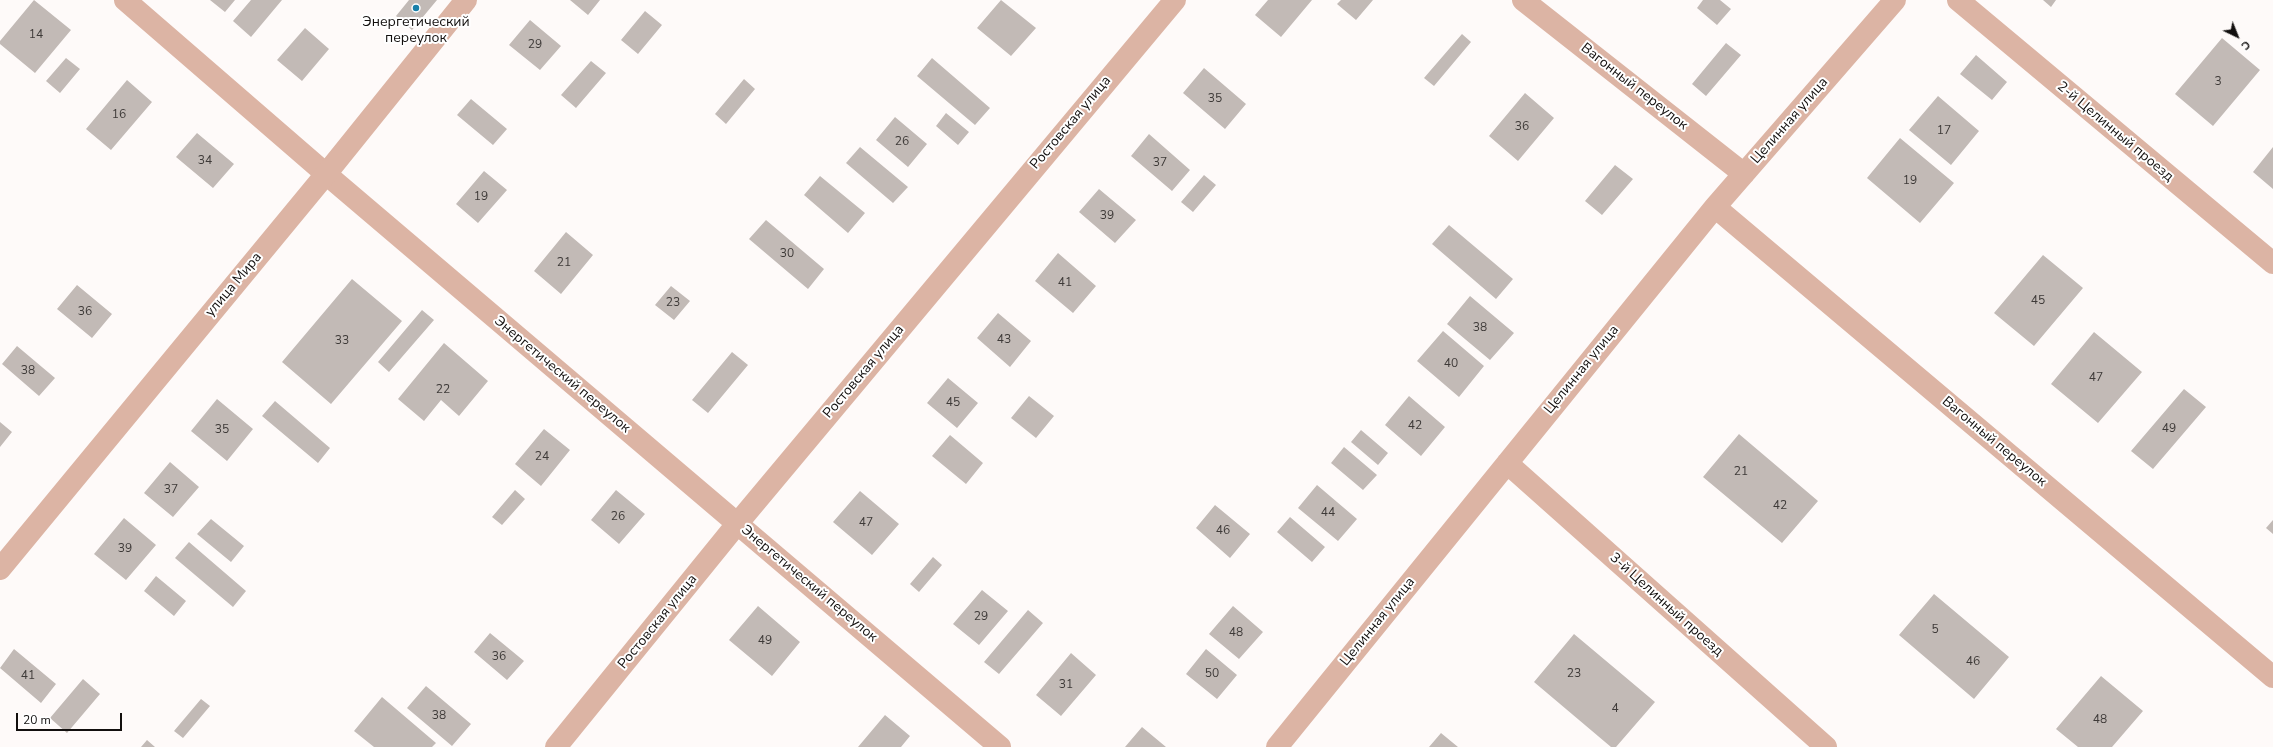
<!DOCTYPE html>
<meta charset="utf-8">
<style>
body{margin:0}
#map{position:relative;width:2273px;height:747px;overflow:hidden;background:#fefaf9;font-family:"Nunito Sans",sans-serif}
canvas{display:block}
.north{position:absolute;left:2217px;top:16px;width:40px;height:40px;-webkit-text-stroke:3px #fff;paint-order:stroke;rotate:137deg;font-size:11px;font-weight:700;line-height:16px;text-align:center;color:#120f0e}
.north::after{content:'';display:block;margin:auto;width:14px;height:18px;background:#120f0e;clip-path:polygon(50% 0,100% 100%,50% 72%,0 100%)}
.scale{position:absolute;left:16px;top:713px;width:106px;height:18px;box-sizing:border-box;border:2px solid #120f0e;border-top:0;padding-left:5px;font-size:12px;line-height:14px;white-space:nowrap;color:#120f0e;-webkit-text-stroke:3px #fff;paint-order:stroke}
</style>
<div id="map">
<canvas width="2273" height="747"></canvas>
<div class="north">С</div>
<div class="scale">20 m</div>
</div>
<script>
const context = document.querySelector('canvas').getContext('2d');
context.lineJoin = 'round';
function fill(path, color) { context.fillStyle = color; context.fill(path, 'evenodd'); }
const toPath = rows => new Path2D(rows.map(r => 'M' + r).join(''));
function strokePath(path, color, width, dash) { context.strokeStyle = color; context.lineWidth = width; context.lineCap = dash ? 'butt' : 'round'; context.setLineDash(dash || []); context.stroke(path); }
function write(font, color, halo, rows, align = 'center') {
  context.font = font + ' "Nunito Sans",sans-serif'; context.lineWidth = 4; context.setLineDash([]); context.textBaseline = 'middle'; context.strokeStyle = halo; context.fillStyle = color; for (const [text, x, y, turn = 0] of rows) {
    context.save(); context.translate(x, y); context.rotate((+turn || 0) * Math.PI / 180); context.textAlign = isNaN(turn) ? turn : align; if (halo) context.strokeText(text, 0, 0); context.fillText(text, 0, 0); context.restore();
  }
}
fill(toPath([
 [34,0,71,30,35,73,0,44,0,41],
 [210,0,235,0,225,12],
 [251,0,282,0,251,37,233,21],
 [409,0,437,0,412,30,396,16],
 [570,0,600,0,588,15],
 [1001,0,1036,28,1011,56,977,28],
 [1268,0,1312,0,1281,37,1255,15],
 [1341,0,1373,0,1356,20,1337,4],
 [1703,0,1720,0,1731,9,1717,25,1697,8],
 [2043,0,2056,0,2051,7],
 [645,11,662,25,638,54,621,40],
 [530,20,561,46,540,70,509,45],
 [305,28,329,49,302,81,277,60],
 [1462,34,1471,42,1434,86,1424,78],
 [2222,38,2260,70,2213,126,2175,94],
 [1726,43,1741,55,1706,96,1692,84],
 [1976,55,2007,82,1992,100,1960,74],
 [66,58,80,69,60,93,46,81],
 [932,58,990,108,975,125,917,76],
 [591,61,606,73,576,108,561,95],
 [1204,68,1246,104,1225,129,1183,93],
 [744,79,755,89,726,124,715,114],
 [127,80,152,102,111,150,86,129],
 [1525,93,1554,118,1518,161,1489,136],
 [1938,96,1979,131,1951,165,1909,130],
 [471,99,507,129,493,145,457,115],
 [946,113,969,132,958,145,936,126],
 [895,117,927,144,908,167,876,140],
 [197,133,234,164,213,188,176,157],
 [1149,134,1190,170,1172,191,1131,156],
 [1900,138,1954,183,1920,223,1867,178],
 [860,147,908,187,893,203,846,163],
 [2273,147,2273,189,2253,172],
 [1615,165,1633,179,1602,215,1585,201],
 [484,171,507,190,478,223,456,204],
 [1204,175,1216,185,1193,212,1181,202],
 [820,176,865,213,848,233,804,195],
 [1099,189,1136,220,1115,243,1079,212],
 [766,220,824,269,808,289,749,239],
 [1449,225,1513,279,1496,299,1432,244],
 [566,232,593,255,561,294,534,271],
 [1058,253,1096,286,1073,313,1035,281],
 [2043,255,2083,288,2034,346,1994,313],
 [352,279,402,321,331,404,282,362],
 [77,285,112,314,92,338,57,309],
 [671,286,690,301,674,320,655,305],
 [1470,296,1514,333,1490,360,1447,324],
 [422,310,434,320,389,372,378,362],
 [998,313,1031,341,1010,367,977,338],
 [1443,331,1484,366,1459,397,1417,361],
 [2094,332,2142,372,2098,423,2051,384],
 [444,343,488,381,459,416,441,400,424,421,398,399],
 [17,346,55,378,39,396,2,364],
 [732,352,748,365,708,413,692,400],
 [948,378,978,403,957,428,927,403],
 [2184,389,2206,407,2153,469,2131,451],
 [1029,396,1054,416,1036,438,1011,418],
 [1409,396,1445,427,1421,456,1385,425],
 [217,399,253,429,227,461,191,431],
 [275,401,330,448,318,463,262,416],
 [0,422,12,432,0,447],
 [544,429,570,450,541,486,515,464],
 [1361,430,1388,453,1378,465,1351,442],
 [1739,434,1818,501,1782,543,1703,477],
 [950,435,983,463,966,484,932,456],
 [1344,447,1377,475,1363,490,1331,463],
 [170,462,199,487,173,517,144,493],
 [1317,485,1357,519,1338,541,1298,508],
 [515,490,525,499,502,525,492,517],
 [616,490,645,514,619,544,591,520],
 [860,491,899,524,872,555,833,522],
 [1215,505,1250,534,1230,558,1196,528],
 [1290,517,1325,547,1312,562,1277,532],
 [124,518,156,545,126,580,94,554],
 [211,519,244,546,231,562,197,534],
 [2273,520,2273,534,2266,528],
 [189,542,246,591,233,607,175,558],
 [933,557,942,565,919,592,910,584],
 [156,576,186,601,174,616,144,591],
 [982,590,1008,611,979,645,953,624],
 [1934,594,2009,657,1974,699,1899,635],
 [758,606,800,642,772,676,729,640],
 [1233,606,1263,632,1239,659,1209,634],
 [1028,610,1043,623,999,674,984,662],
 [490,633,524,661,507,680,474,652],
 [1574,634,1655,702,1616,747,1611,747,1534,682],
 [14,649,56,684,41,703,0,668],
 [1206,649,1237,675,1217,699,1186,674],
 [1071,653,1096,675,1061,716,1036,695],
 [2101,676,2143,711,2112,747,2078,747,2056,729],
 [83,679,100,694,67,733,50,718],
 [426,686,471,724,452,746,407,708],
 [382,697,436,743,432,747,374,747,354,731],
 [201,699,210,706,183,738,174,731],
 [885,715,910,736,901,747,858,747],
 [1142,727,1166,747,1125,747],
 [1441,733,1458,747,1429,747],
 [147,740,155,747,141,747]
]), '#c2bab6');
strokePath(toPath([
 [125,0,326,174,1000,747],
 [1523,0,1744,174],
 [1958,0,2273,263],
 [1715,207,2273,677],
 [1507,463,1826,747],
 [556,747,737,524,1175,0],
 [1277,747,1715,207,1895,0]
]), '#dcb4a4', 22);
strokePath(toPath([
 [0,569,326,174,466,0]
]), '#dcb4a4', 22);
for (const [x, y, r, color] of [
 [416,8,4,"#177fa9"]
]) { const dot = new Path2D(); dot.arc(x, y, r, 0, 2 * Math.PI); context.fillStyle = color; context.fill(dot); strokePath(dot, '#fff', 1.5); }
write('12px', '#3e3a38', null, [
 ["14",36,35],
 ["29",535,45],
 ["3",2218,82],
 ["35",1215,99],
 ["16",119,115],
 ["36",1522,127],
 ["17",1944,131],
 ["26",902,142],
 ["34",205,161],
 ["37",1160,163],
 ["19",1910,181],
 ["19",481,197],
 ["39",1107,216],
 ["30",787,254],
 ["21",564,263],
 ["41",1065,283],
 ["45",2038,301],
 ["23",673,303],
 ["36",85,312],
 ["38",1480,328],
 ["43",1004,340],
 ["33",342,341],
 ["40",1451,364],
 ["38",28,371],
 ["47",2096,378],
 ["22",443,390],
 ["45",953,403],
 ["42",1415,426],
 ["49",2169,429],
 ["35",222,430],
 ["24",542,457],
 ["21",1741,472],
 ["37",171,490],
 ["42",1780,506],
 ["44",1328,513],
 ["26",618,517],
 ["47",866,523],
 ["46",1223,531],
 ["39",125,549],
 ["29",981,617],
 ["5",1935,630],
 ["48",1236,633],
 ["49",765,641],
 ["36",499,657],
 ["46",1973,662],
 ["50",1212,674],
 ["23",1574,674],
 ["41",28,676],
 ["31",1066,685],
 ["4",1615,709],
 ["38",439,716],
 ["48",2100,720]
]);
write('14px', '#120f0e', '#fff', [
 ["Энергетический",416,23],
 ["переулок",416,39]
]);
write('14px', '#120f0e', '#fff', [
 ["Вагонный переулок",1634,87,38],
 ["Целинная улица",1790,121,-49],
 ["Ростовская улица",1071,123,-50],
 ["2-й Целинный проезд",2115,132,40],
 ["улица Мира",234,285,-50],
 ["Целинная улица",1582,370,-51],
 ["Ростовская улица",864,372,-50],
 ["Энергетический переулок",562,375,40],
 ["Вагонный переулок",1994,442,40],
 ["Энергетический переулок",809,584,40],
 ["3-й Целинный проезд",1666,605,42],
 ["Ростовская улица",658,622,-51],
 ["Целинная улица",1378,622,-51]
]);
</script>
